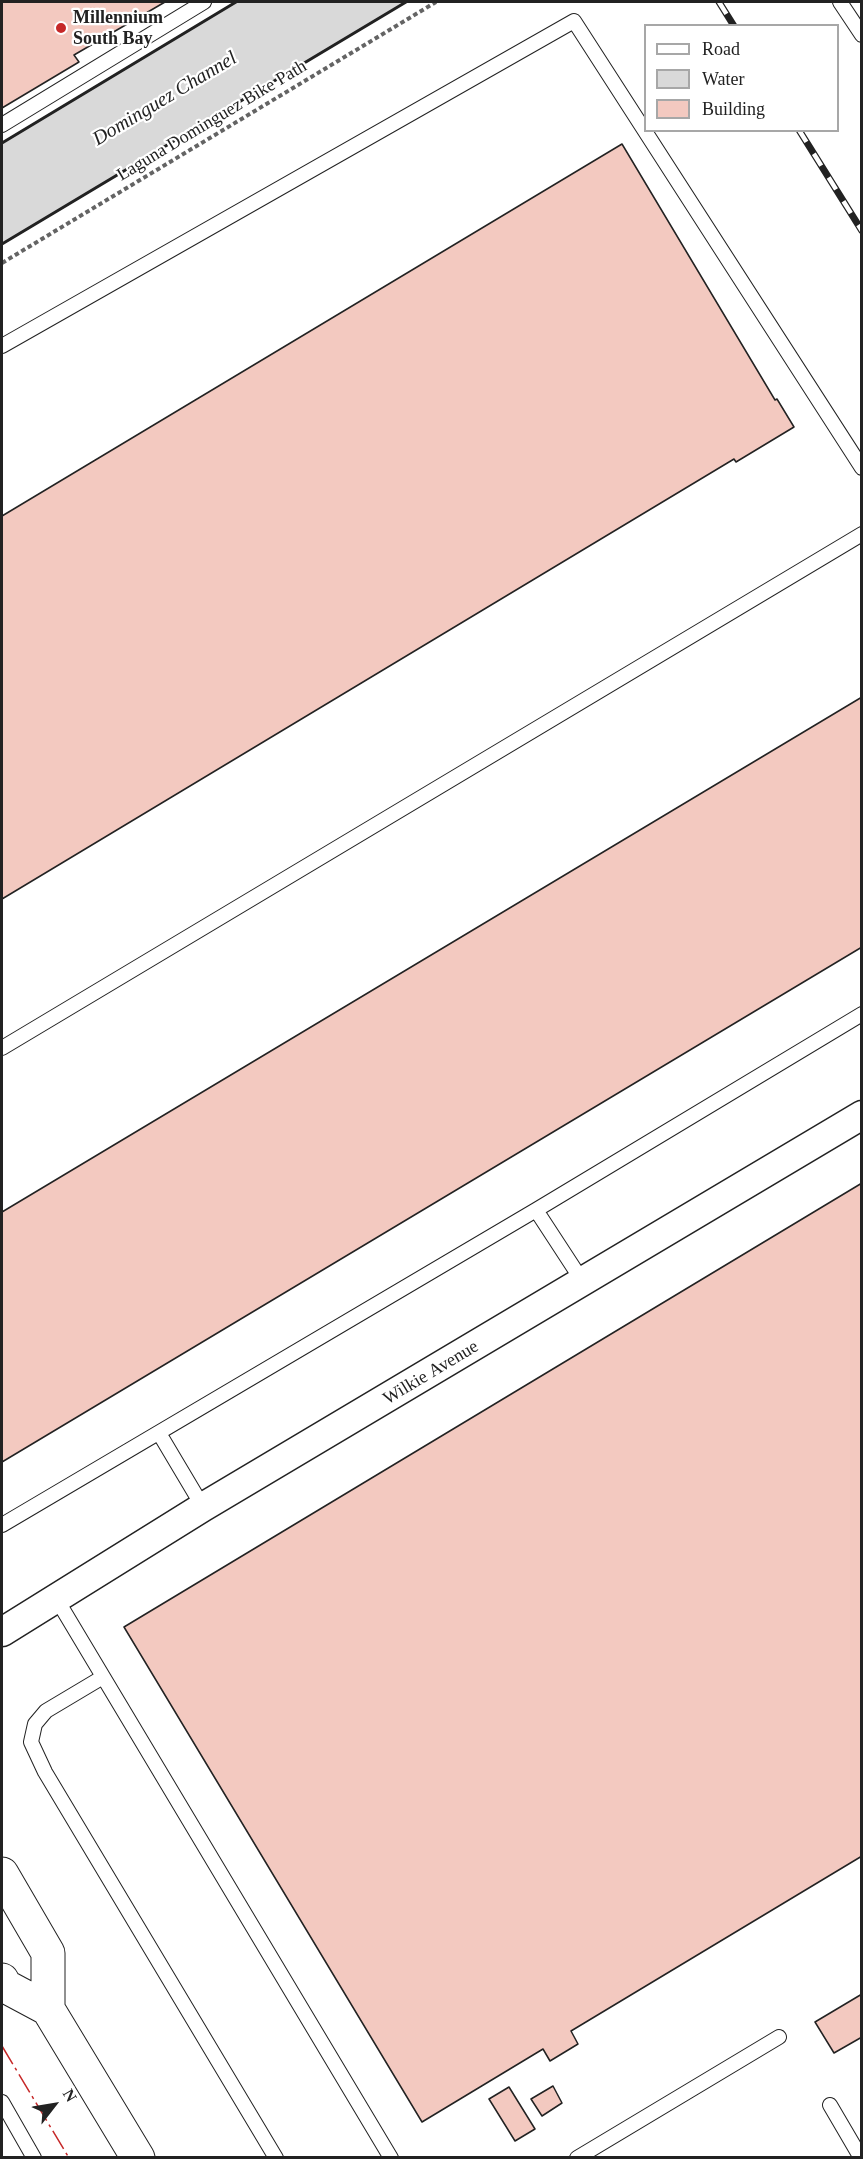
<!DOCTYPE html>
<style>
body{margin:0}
#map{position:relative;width:863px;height:2159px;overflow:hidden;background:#fff;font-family:Georgia,serif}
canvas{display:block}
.frame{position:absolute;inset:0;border:3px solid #222;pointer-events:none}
.legend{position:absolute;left:644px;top:24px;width:195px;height:108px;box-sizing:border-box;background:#fff;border:2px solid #a7a7a7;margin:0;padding:8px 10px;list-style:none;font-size:18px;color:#222}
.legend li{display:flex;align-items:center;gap:12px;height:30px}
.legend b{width:30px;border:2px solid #a7a7a7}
.north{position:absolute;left:24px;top:2075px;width:60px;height:60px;-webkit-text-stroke:4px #fff;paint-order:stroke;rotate:59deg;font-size:16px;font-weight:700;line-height:24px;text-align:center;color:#222}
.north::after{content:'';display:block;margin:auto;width:21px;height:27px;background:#222;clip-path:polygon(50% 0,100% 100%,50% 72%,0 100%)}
</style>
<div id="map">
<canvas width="863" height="2159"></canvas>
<div class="frame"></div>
<ul class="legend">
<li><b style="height:8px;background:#fff"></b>Road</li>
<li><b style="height:16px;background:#d9d9d9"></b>Water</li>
<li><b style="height:16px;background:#f3c9c0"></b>Building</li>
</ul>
<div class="north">N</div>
</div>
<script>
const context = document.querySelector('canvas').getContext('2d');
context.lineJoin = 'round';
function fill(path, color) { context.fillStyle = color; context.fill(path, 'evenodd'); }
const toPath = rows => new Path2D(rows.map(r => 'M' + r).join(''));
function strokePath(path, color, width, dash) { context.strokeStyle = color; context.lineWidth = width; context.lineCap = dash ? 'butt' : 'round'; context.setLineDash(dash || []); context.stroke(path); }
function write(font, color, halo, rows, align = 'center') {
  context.font = font + ' Georgia,serif'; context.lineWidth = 4.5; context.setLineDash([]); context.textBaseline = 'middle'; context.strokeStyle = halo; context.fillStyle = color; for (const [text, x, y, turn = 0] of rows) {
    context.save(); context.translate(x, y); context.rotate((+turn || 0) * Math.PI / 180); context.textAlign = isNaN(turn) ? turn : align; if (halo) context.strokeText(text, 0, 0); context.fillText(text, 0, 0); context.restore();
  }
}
const water = toPath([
 [236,2,406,2,2,244,2,143,236,2]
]);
fill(water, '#d9d9d9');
strokePath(water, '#6f6f6f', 1.5);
const building = toPath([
 [2,2,165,2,74,55,79,62,2,108,2,2],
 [622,144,775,400,777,399,794,427,736,462,734,459,2,899,2,516,622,144],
 [862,697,862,947,2,1462,2,1212,862,697],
 [862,1183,862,1856,571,2031,578,2044,550,2061,543,2049,422,2122,124,1627,862,1183],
 [862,1994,862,2037,834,2053,815,2022,862,1994],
 [553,2086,562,2103,542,2116,531,2099,553,2086],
 [509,2087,535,2129,515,2141,489,2099,509,2087]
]);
fill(building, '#f3c9c0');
strokePath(building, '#222', 1.5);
const service = toPath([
 [840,2,862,35],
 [2,125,204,2],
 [2,346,574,21,862,468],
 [2,1048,862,534],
 [536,1210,583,1282],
 [159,1433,203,1507],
 [2,1525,536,1210,862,1014],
 [56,1598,391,2158],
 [103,1677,46,1711,35,1724,31,1742,45,1772,276,2158],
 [2,2102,34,2158],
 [830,2105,861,2158],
 [577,2158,779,2037]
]);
const minor = toPath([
 [2,1632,203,1507,862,1115]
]);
const primary = toPath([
 [2,1874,48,1953,48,2009],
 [2,1980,5,1986,48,2009,138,2158]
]);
strokePath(service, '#222', 16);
strokePath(minor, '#222', 31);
strokePath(primary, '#222', 35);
strokePath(toPath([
 [2,263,436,2]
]), '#646464', 4, [4.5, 3]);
strokePath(service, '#fff', 14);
strokePath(minor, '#fff', 28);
strokePath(primary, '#fff', 33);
const rail = toPath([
 [719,2,734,26],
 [799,130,862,231]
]);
strokePath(rail, '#222', 7);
strokePath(rail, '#fff', 4.5, [14]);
strokePath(toPath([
 [2,143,236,2],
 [2,244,406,2]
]), '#222', 3);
strokePath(toPath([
 [2,2046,69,2158]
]), '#c62828', 1.5, [21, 4.5, 3, 4.5]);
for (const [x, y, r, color] of [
 [61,28,6,"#c62828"]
]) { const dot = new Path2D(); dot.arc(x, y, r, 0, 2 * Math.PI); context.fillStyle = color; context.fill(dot); strokePath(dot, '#fff', 2); }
write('bold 18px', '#222', '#fff', [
 ["Millennium",73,18],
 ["South Bay",73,39]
], 'left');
write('18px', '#222', '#fff', [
 ["Laguna Dominguez Bike Path",212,121,-31],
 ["Wilkie Avenue",431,1373,-31]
]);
write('italic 20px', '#222', '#fff', [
 ["Dominguez Channel",165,99,-31]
]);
</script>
